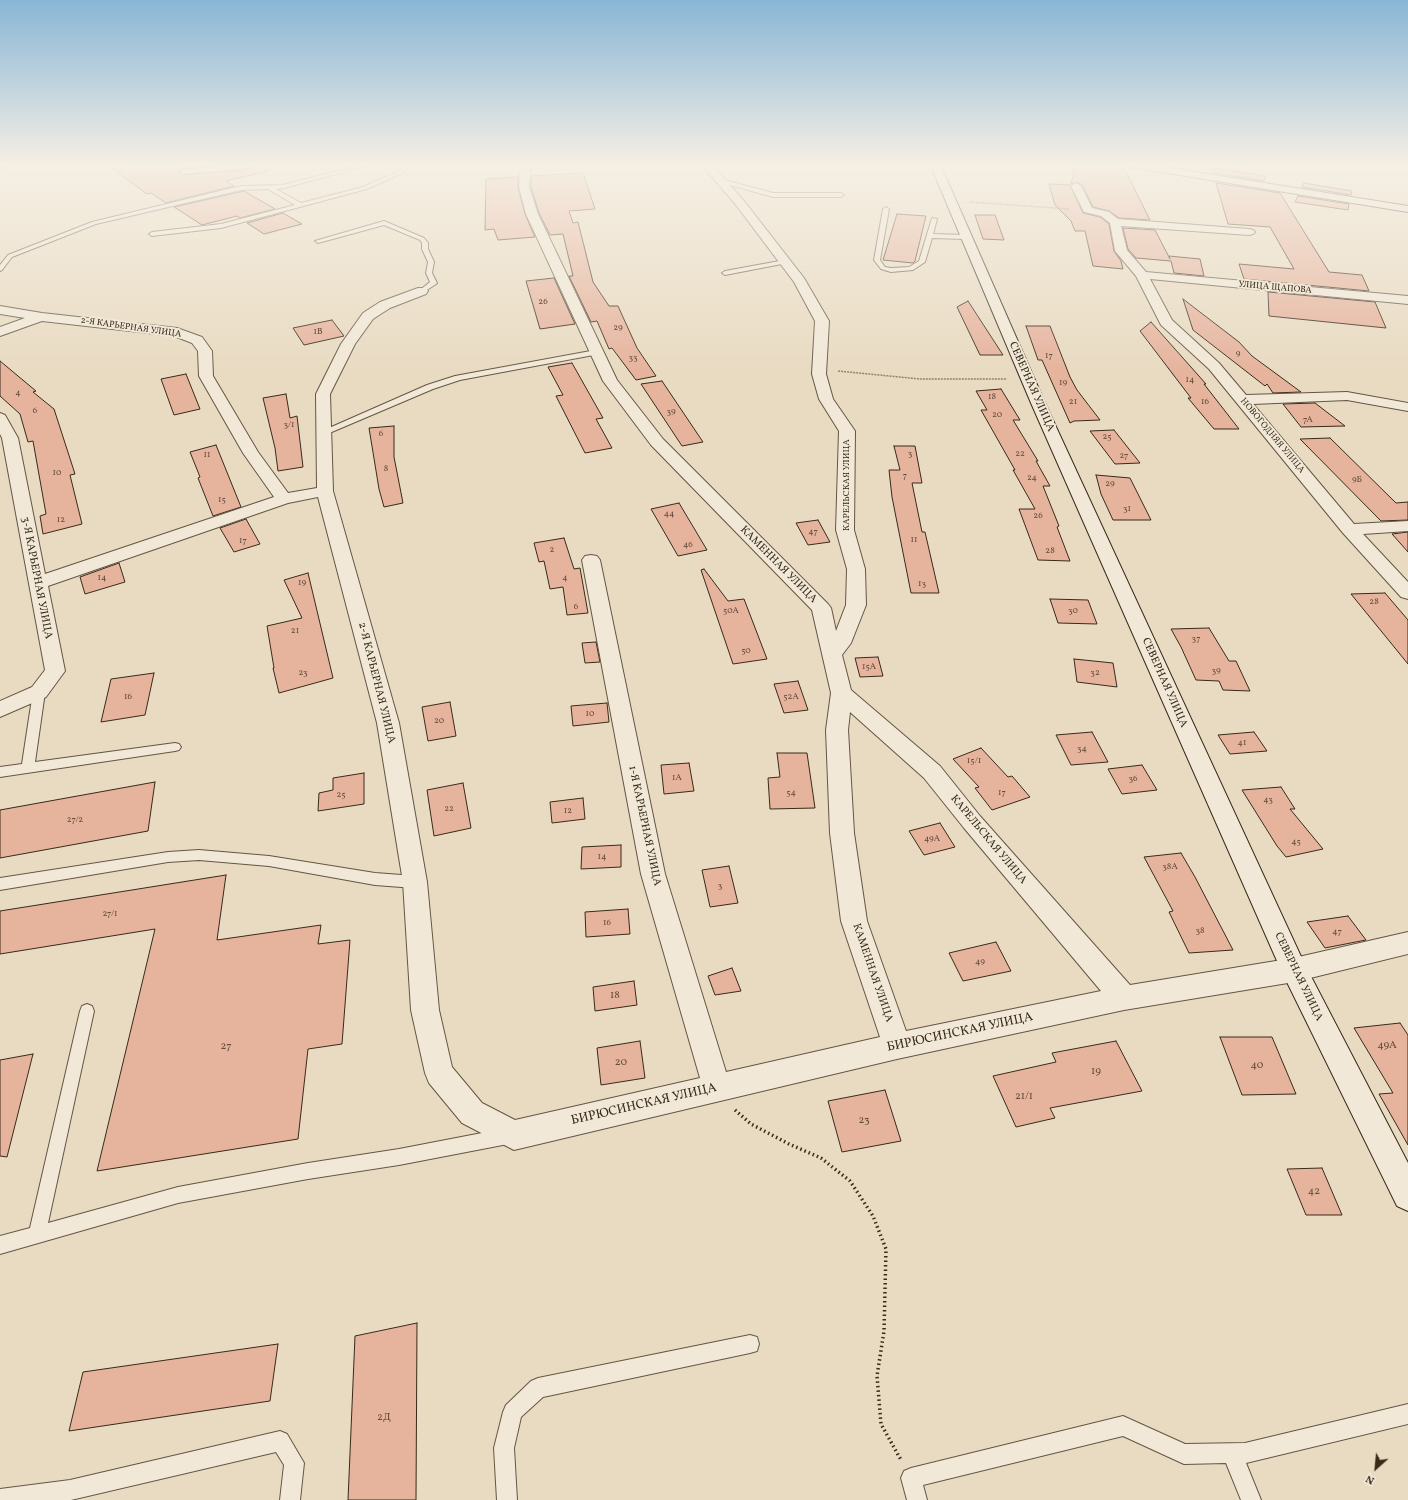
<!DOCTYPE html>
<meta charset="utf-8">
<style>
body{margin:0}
#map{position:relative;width:1408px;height:1500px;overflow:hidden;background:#e9dbc2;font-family:Vollkorn,serif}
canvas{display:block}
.north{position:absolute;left:1356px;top:1448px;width:40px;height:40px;-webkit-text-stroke:3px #f1e8d7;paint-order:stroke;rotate:207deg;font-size:11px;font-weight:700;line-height:16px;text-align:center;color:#382a19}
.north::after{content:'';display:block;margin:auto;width:14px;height:18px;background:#382a19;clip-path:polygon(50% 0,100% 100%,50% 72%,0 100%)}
</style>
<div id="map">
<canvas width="1408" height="1500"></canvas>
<div class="north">N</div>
</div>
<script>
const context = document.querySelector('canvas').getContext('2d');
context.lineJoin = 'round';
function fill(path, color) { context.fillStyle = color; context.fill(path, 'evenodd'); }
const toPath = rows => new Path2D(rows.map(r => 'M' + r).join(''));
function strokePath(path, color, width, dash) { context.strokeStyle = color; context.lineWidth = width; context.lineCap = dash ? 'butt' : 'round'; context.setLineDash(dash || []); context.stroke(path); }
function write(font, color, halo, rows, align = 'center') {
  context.font = font + ' Vollkorn,serif'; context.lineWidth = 4; context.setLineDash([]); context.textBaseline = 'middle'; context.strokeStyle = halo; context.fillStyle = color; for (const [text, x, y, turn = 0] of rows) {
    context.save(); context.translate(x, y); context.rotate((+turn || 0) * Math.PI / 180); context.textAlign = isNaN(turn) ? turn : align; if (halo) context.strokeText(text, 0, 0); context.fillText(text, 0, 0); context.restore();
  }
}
const building = toPath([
 [106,164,240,164,182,169,178,172,182,175,243,170,261,165,262,164,267,164,268,171,226,181,234,186,166,203,151,193,147,194,106,164],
 [1076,164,1122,164,1150,220,1119,218,1109,211,1093,207,1082,185,1077,182,1071,184,1076,164],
 [1212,168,1240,172,1266,176,1264,181,1214,173,1212,168],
 [583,173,595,209,569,211,573,223,578,222,593,282,609,306,618,306,637,348,656,376,636,380,612,348,609,349,597,321,591,322,569,276,573,276,563,234,550,235,539,213,531,187,531,176,583,173],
 [518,177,518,187,525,214,535,237,498,240,494,229,485,230,486,179,518,177],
 [1216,183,1280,193,1329,272,1362,275,1369,291,1244,279,1239,264,1294,269,1270,227,1228,224,1216,183],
 [1304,183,1352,191,1351,195,1302,187,1304,183],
 [1049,184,1070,185,1083,213,1100,217,1109,224,1114,251,1121,261,1123,269,1093,266,1085,231,1075,231,1071,221,1055,205,1049,184],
 [244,191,275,209,240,218,237,216,202,225,174,207,244,191],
 [1298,196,1349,204,1348,210,1295,202,1298,196],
 [283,213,302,224,264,234,247,223,283,213],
 [897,214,926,216,915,261,913,263,883,260,897,214],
 [975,215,995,215,1004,240,983,239,975,215],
 [1123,228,1155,230,1170,259,1169,256,1200,259,1204,276,1174,273,1171,261,1136,258,1128,249,1123,228],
 [554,278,575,324,540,329,526,281,554,278],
 [1268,292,1375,302,1386,328,1269,316,1268,292],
 [1183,299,1239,342,1252,356,1301,392,1273,393,1267,384,1265,386,1193,330,1183,299],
 [968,301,1003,355,980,355,957,307,968,301],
 [332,320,344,336,304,345,293,328,332,320],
 [1151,322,1206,384,1204,384,1239,429,1214,429,1188,398,1191,398,1140,331,1151,322],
 [1026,326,1050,326,1070,377,1077,390,1100,420,1074,421,1070,423,1042,360,1038,360,1026,326],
 [0,361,36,391,33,392,54,409,75,474,70,475,82,524,43,534,40,516,46,514,33,441,28,442,20,414,0,396,0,361],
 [572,363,603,418,596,419,612,448,585,453,556,396,563,395,548,367,572,363],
 [186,374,200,409,174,415,161,379,186,374],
 [662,381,703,442,682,446,641,384,662,381],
 [1001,389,1020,420,1013,420,1038,461,1036,461,1050,486,1043,486,1059,526,1057,527,1070,561,1038,560,1019,509,1035,509,1013,470,1015,470,981,410,987,410,976,391,1001,389],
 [286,394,290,418,297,416,303,467,278,471,275,448,263,398,286,394],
 [1315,403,1345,426,1301,427,1283,404,1315,403],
 [394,426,394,457,403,503,384,507,379,489,369,428,394,426],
 [1114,430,1140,463,1115,464,1090,431,1114,430],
 [1330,438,1396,503,1408,502,1408,520,1381,521,1300,439,1330,438],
 [216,445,241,507,213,516,198,478,200,477,190,452,216,445],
 [894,446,915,446,922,483,912,483,922,532,925,532,939,593,911,593,892,497,889,470,900,470,894,446],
 [1096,475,1130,478,1151,520,1113,520,1101,494,1096,475],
 [679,503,707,550,678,556,651,509,679,503],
 [246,519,260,544,234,552,220,528,246,519],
 [818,520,830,542,808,545,796,523,818,520],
 [1408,532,1408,552,1392,534,1408,532],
 [564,538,574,569,580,568,588,613,567,615,563,587,550,589,544,561,539,562,534,543,564,538],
 [119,563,125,582,85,594,80,577,119,563],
 [704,569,728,601,744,599,767,659,733,664,701,570,704,569],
 [308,573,333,678,279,693,273,668,274,668,267,626,302,618,284,580,308,573],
 [1385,593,1408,620,1408,664,1351,594,1385,593],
 [1050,599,1088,600,1097,624,1058,623,1050,599],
 [1209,628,1229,661,1236,661,1250,691,1223,690,1219,681,1196,680,1181,647,1171,629,1209,628],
 [596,642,600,662,585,663,582,643,596,642],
 [878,657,883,676,860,677,855,658,878,657],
 [1074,659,1113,663,1117,687,1077,682,1074,659],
 [154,673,145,715,101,722,111,679,154,673],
 [798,681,808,710,784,713,774,684,798,681],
 [450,702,456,736,428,741,422,707,450,702],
 [607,703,609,722,573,726,571,706,607,703],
 [1092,732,1108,762,1071,765,1056,735,1092,732],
 [1254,732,1267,751,1230,754,1218,735,1254,732],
 [981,748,1008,777,1012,776,1030,797,992,810,975,788,979,787,953,759,981,748],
 [777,753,807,753,815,808,770,809,768,778,780,777,777,753],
 [689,763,694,791,664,794,661,765,689,763],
 [1142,765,1157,790,1122,794,1108,769,1142,765],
 [364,773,364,804,318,811,319,793,333,790,333,778,364,773],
 [155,782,148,831,0,858,0,810,155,782],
 [463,783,471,828,434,836,427,790,463,783],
 [1281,787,1295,809,1290,809,1323,849,1286,857,1277,846,1242,790,1281,787],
 [583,798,585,819,552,823,550,802,583,798],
 [940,823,955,847,924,855,909,831,940,823],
 [621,845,621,867,581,869,582,847,621,845],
 [1181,853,1195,877,1233,950,1189,953,1169,912,1173,911,1144,857,1181,853],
 [729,866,738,903,710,907,702,870,729,866],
 [226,875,217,940,321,925,318,944,350,940,342,1044,308,1049,298,1139,97,1171,155,929,0,954,0,911,226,875],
 [628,909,630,934,586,937,585,912,628,909],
 [1348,916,1366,940,1325,948,1307,922,1348,916],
 [996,942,1011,971,963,981,949,953,996,942],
 [732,968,741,991,715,995,708,976,732,968],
 [634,981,637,1005,595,1011,593,987,634,981],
 [1400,1023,1408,1035,1408,1145,1379,1094,1393,1093,1354,1028,1400,1023],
 [1220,1037,1272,1037,1296,1094,1242,1095,1220,1037],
 [640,1041,645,1078,601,1085,597,1048,640,1041],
 [1116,1041,1142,1091,1050,1108,1055,1118,1016,1127,993,1076,1056,1062,1052,1053,1116,1041],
 [33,1054,7,1157,0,1156,0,1060,33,1054],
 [885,1090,901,1141,842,1152,828,1101,885,1090],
 [1322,1168,1342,1215,1306,1215,1287,1169,1322,1168],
 [417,1323,416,1500,348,1500,355,1336,417,1323],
 [278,1344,270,1401,69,1431,83,1372,278,1344]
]);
fill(building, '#e6b39d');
strokePath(building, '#382a19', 1);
const lane = toPath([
 [252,164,261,164,243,169,182,174,179,172,182,170,252,164],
 [366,164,373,164,284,188,276,189,301,203,363,187,401,170,402,168,395,165,395,164,401,164,408,167,405,172,367,189,221,228,152,236,149,234,152,232,221,224,295,205,268,189,241,190,96,224,12,257,2,270,0,271,0,265,8,255,92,222,241,186,282,185,366,164],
 [721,179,773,193,841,193,844,195,841,197,773,197,719,182,719,180,721,179],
 [886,207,889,209,880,260,885,267,891,268,909,267,919,261,932,218,937,219,933,234,965,235,968,237,965,239,932,238,925,262,913,270,891,272,881,269,874,260,883,209,886,207],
 [384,221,424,238,428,243,428,249,434,262,432,273,437,283,436,284,424,292,420,292,420,290,430,282,426,273,428,262,422,249,422,243,420,240,384,225,318,243,315,241,384,221],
 [785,260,788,262,787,263,725,275,722,273,725,271,785,260],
 [596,350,599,350,599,354,460,380,433,389,327,434,324,435,320,432,427,385,455,376,596,350],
 [39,688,43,689,45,692,35,762,175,743,179,744,181,747,179,750,175,751,0,777,0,767,22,764,33,692,35,689,39,688],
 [199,850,269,856,375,873,415,876,420,878,422,882,420,886,415,888,375,885,269,866,199,860,168,862,0,890,0,878,168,852,199,850],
 [87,1004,92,1006,94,1011,48,1223,178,1187,308,1163,399,1149,508,1128,514,1130,516,1136,514,1142,508,1144,399,1165,308,1179,178,1203,0,1254,0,1236,30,1228,80,1011,82,1006,87,1004],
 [750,1335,757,1337,759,1344,757,1351,750,1353,543,1397,521,1417,514,1448,517,1500,497,1500,494,1448,503,1412,506,1405,531,1381,538,1378,750,1335],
 [1408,1404,1408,1424,1246,1463,1261,1500,1241,1500,1226,1463,1184,1464,1123,1436,923,1485,927,1500,907,1500,901,1478,904,1471,911,1468,1123,1416,1185,1444,1245,1443,1408,1404],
 [280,1431,287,1434,304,1463,300,1500,280,1500,284,1465,276,1452,71,1500,0,1500,0,1489,70,1480,280,1431]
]);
const street = toPath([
 [0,164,15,164,14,166,0,168,0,164],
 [521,164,531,164,529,187,538,214,617,380,663,439,828,604,831,608,836,631,846,605,847,569,836,530,839,431,819,399,812,374,815,321,794,282,736,205,701,164,711,164,744,201,804,278,829,321,826,374,833,399,855,431,854,530,865,569,866,605,851,643,842,655,851,690,940,766,980,816,1130,985,1294,958,1408,932,1408,954,1294,982,1124,1010,897,1059,514,1150,462,1123,429,1083,425,1073,411,1010,403,882,377,723,318,497,288,503,48,586,65,671,46,697,0,717,0,701,32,687,45,670,2,438,0,434,0,413,5,415,18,438,45,574,274,497,243,453,199,376,198,351,192,343,174,336,42,321,0,336,0,327,25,318,0,314,0,306,42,313,177,328,202,337,212,351,213,376,258,452,288,493,317,488,316,394,341,344,363,313,380,302,418,288,426,288,428,291,426,294,390,308,373,319,355,344,330,394,333,491,399,723,427,882,439,1010,452,1067,482,1103,515,1120,700,1078,641,874,582,560,585,556,591,555,597,556,600,560,665,874,726,1072,880,1037,841,921,830,833,826,730,831,693,812,610,651,445,603,381,526,214,519,187,521,164],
 [850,712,924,778,964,828,1101,991,906,1031,867,921,854,833,848,730,850,712],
 [1076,183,1081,186,1092,208,1109,212,1118,219,1249,229,1253,230,1255,232,1253,234,1249,235,1121,226,1127,250,1146,272,1408,296,1408,304,1150,279,1172,320,1219,363,1246,395,1347,392,1408,403,1408,411,1347,400,1253,404,1354,524,1408,521,1408,531,1363,534,1408,582,1408,599,1401,597,1343,533,1209,369,1161,325,1136,276,1115,251,1110,223,1101,216,1084,212,1071,186,1076,183]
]);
const secondary = toPath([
 [930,164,940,164,1045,403,1304,963,1408,1163,1408,1211,1397,1206,1281,970,1031,403,930,164],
 [1125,164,1146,164,1408,206,1408,212,1130,167,1125,164]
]);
strokePath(lane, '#645643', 2);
strokePath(street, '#645643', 2);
strokePath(secondary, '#382a19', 2);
strokePath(toPath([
 [970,202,1069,209],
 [838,371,920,379,1007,379]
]), '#382a19', 1.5, [0.5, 1]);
strokePath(toPath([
 [735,1110,751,1124,789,1144,821,1158,850,1181,873,1216,886,1249,884,1331,877,1376,881,1424,901,1460]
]), '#382a19', 3.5, [1.5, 3]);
fill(lane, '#f1e8d7');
fill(street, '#f1e8d7');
fill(secondary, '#f1e8d7');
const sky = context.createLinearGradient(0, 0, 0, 374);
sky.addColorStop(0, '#89b6d6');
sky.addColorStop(0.44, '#f5efe4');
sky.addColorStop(1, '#f5efe400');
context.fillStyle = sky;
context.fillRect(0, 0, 1408, 374);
write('9px', '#382a19', '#f1e8d7', [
 ["УЛИЦА ЩАПОВА",1275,288,5],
 ["2-Я КАРЬЕРНАЯ УЛИЦА",131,328,8],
 ["НОВОГОДНЯЯ УЛИЦА",1272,436,50],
 ["КАРЕЛЬСКАЯ УЛИЦА",847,485,-90]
]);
write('9px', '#644c3a', null, [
 ["26",543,302],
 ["29",618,328],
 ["1В",318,332],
 ["9",1238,354],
 ["17",1049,356],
 ["33",633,358],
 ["14",1190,380],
 ["19",1063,383],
 ["4",18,393],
 ["18",992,397],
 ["21",1073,402],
 ["16",1205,402],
 ["6",35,411],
 ["39",671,412],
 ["20",997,415],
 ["7А",1308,420],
 ["3/1",289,425],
 ["6",381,434],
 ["25",1107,437],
 ["3",910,454],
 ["22",1020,454],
 ["11",207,455],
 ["27",1124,456],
 ["8",386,469],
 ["10",57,473],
 ["7",905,476],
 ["24",1032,478],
 ["9Б",1357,480],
 ["29",1110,484],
 ["15",222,500],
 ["31",1127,509],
 ["44",669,514],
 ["26",1038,516],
 ["12",61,520],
 ["47",813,532],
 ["11",914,540],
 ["17",243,541],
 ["46",688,545],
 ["2",552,550],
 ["28",1050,551],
 ["14",102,578],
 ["4",565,578],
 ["19",302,583],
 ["13",922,584],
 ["28",1374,602],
 ["6",576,607],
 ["50А",731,611],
 ["30",1073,611],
 ["21",295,631],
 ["37",1196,639],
 ["50",746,651],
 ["15А",869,667],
 ["39",1216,671],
 ["23",303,673],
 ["32",1095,673],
 ["16",128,697],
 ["52А",791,697],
 ["10",590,714],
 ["20",439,721],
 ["41",1242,743],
 ["34",1082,749],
 ["15/1",974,761],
 ["1А",677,778],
 ["36",1133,779],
 ["54",791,793],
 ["17",1002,793],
 ["25",341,795],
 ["43",1268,800],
 ["22",449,809],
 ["12",568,811],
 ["27/2",75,820],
 ["49А",932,839],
 ["45",1296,842],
 ["14",602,857],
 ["38А",1170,867],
 ["3",720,886],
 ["27/1",110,914],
 ["16",607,923],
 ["38",1200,931],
 ["47",1337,932],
 ["49",980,962]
]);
write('11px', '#382a19', '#f1e8d7', [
 ["СЕВЕРНАЯ УЛИЦА",1031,387,66],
 ["КАМЕННАЯ УЛИЦА",778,565,45],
 ["3-Я КАРЬЕРНАЯ УЛИЦА",36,578,79],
 ["2-Я КАРЬЕРНАЯ УЛИЦА",376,683,76],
 ["СЕВЕРНАЯ УЛИЦА",1164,683,66],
 ["1-Я КАРЬЕРНАЯ УЛИЦА",644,826,78],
 ["КАРЕЛЬСКАЯ УЛИЦА",988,840,50],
 ["КАМЕННАЯ УЛИЦА",872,973,71],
 ["СЕВЕРНАЯ УЛИЦА",1298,977,64]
]);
write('11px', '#644c3a', null, [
 ["18",615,996],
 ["49А",1387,1046],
 ["27",226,1047],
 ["20",621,1063],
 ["40",1257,1066],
 ["19",1096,1072],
 ["21/1",1024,1097],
 ["23",864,1121],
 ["42",1314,1192],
 ["2Д",384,1418]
]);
write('13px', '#382a19', '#f1e8d7', [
 ["БИРЮСИНСКАЯ УЛИЦА",960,1033,-12],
 ["БИРЮСИНСКАЯ УЛИЦА",644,1105,-13]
]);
</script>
